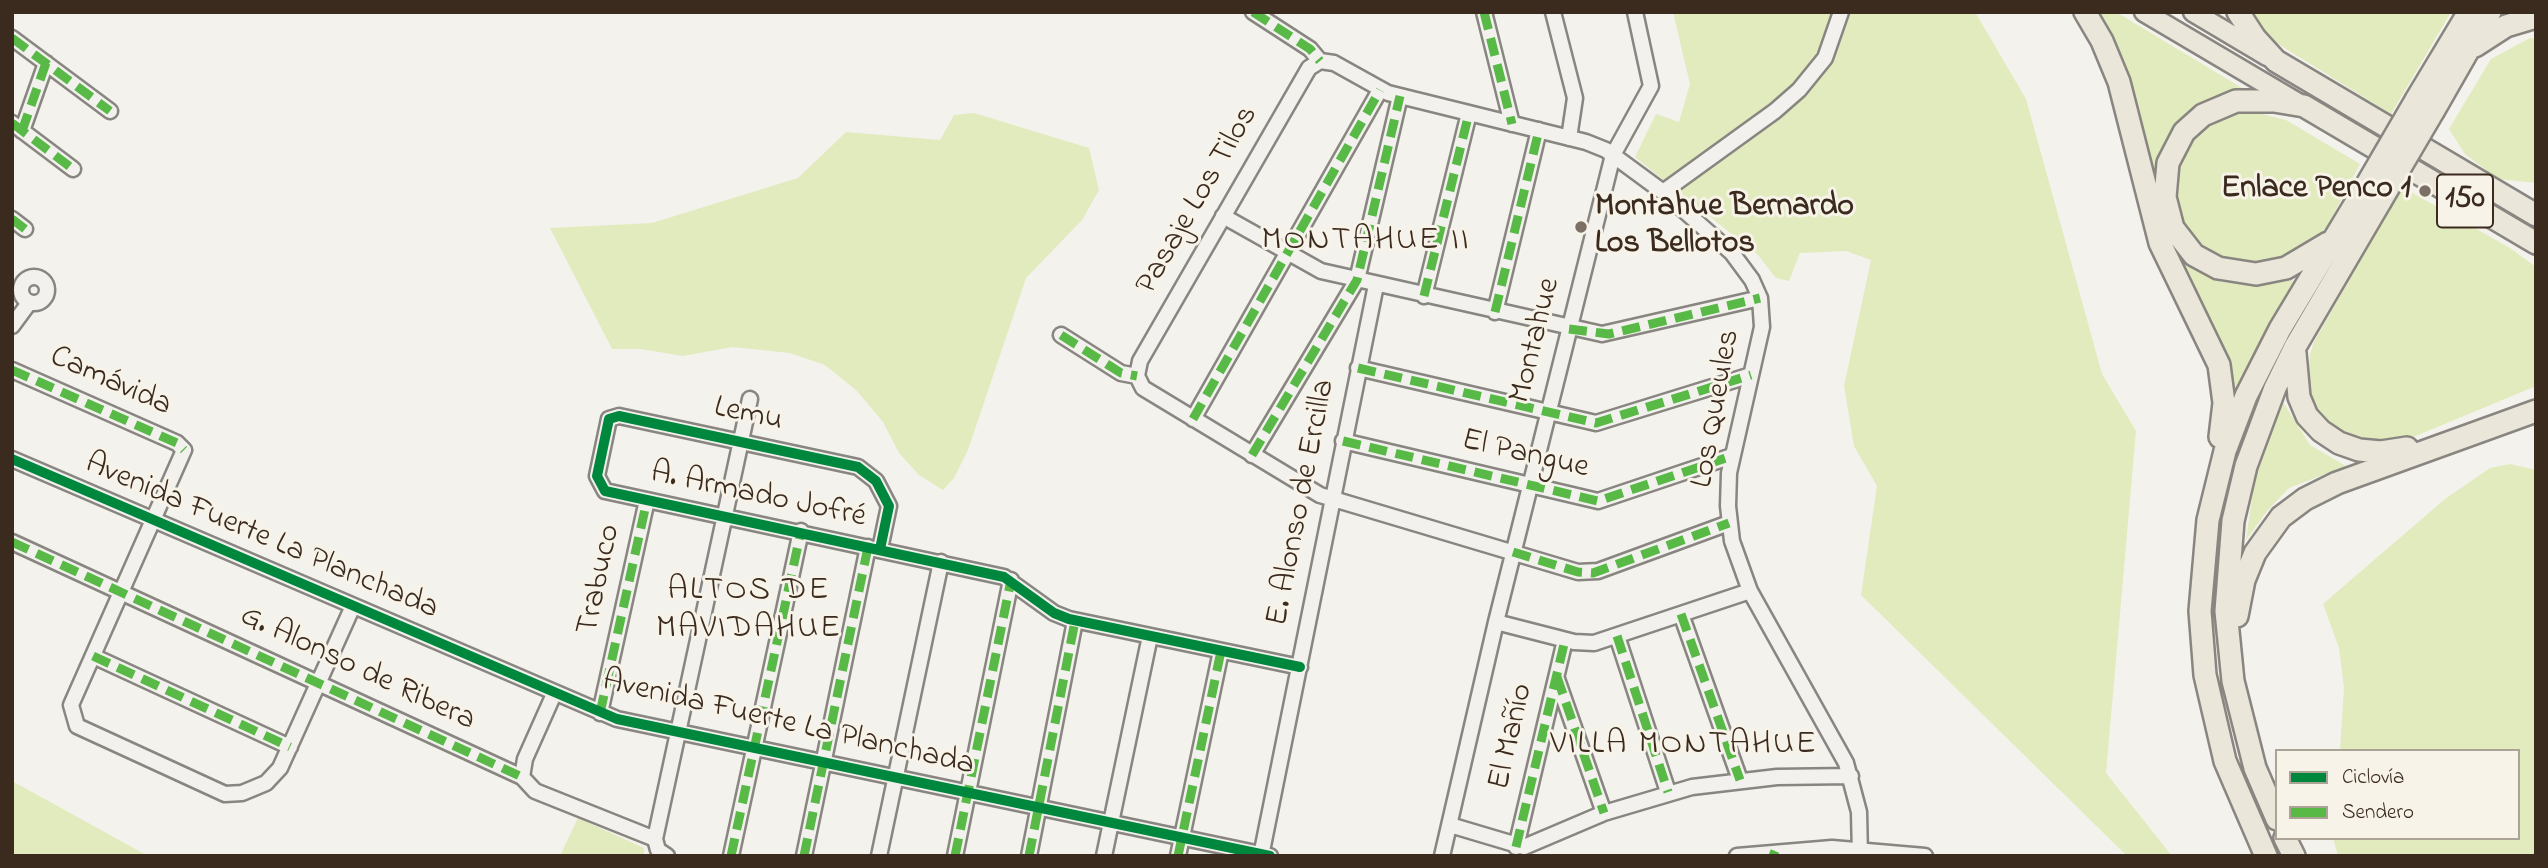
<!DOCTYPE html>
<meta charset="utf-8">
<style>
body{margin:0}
#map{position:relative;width:2548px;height:868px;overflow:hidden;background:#f4f2ec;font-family:"Indie Flower",sans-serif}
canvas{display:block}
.frame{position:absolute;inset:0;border:14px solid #3b2a1e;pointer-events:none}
.legend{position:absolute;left:2275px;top:749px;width:245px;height:91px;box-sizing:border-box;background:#f7f3e8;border:2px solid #aca397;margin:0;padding:9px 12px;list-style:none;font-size:21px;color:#3b2a1e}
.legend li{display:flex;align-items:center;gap:14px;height:35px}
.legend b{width:35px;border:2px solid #aca397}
</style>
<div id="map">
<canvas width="2548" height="868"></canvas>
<div class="frame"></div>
<ul class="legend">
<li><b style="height:9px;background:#00873e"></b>Ciclovía</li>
<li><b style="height:9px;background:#58b947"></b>Sendero</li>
</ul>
</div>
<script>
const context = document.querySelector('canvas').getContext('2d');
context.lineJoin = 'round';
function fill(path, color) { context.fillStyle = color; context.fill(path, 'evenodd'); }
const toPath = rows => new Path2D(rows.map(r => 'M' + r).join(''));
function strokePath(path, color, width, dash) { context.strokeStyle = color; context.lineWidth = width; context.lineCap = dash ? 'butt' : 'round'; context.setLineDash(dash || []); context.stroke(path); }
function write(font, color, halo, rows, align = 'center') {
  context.font = font + ' "Indie Flower",sans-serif'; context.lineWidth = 6; context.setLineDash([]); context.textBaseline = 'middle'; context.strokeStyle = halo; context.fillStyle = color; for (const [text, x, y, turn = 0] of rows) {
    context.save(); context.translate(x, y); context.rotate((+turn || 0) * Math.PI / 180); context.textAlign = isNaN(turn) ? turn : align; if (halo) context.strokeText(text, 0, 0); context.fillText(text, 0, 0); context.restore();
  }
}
fill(toPath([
 [1673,12,1975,12,2026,99,2102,374,2136,431,2106,773,2172,856,2127,856,1861,595,1877,486,1854,446,1844,386,1871,260,1846,251,1800,253,1789,281,1776,278,1758,255,1635,157,1656,114,1679,122,1690,84],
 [2097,12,2116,12,2247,91,2157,168,2154,187,2120,55],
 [2247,12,2451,12,2391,114,2275,42],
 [2530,38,2536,39,2536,183,2498,179,2465,154,2449,129,2491,59],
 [2250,111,2286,120,2360,164,2322,236,2277,263,2238,265,2203,250,2186,233,2175,202,2176,172,2190,142,2216,120],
 [974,113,1089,148,1099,190,1082,220,1026,278,968,450,954,478,943,490,919,475,899,453,883,422,857,391,825,365,790,353,732,347,683,356,641,349,612,349,550,228,652,223,798,178,846,132,940,140,954,115],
 [2402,187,2510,248,2536,267,2536,386,2406,440,2384,444,2351,439,2319,417,2311,400,2308,379,2310,354,2314,342],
 [2165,234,2184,259,2221,282,2257,286,2294,280,2236,396,2216,341],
 [2283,402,2310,445,2346,466,2289,488,2267,511,2246,540,2255,477],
 [2510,464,2536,470,2536,856,2338,856,2333,838,2518,838,2518,751,2340,751,2344,687,2339,648,2323,604,2445,499,2490,468],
 [12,781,148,856,12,856],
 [578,818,644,848,644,856,560,856]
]), '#e1ebbe');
const minor = toPath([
 [1253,12,1310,49,1320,61],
 [1484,12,1512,124],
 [1553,12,1575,98,1569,138],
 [12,38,110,111],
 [1320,61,1334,63,1388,93,1586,142,1606,150,1663,192,1732,253,1752,280,1760,298,1762,327,1729,473,1728,506,1732,541,1750,591,1846,763,1859,812,1860,856],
 [1320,61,1309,68,1140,361,1137,376,1143,388,1320,495,1578,572,1598,571,1729,523],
 [12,123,73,169],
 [22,131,46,63],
 [1663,192,1775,111,1799,90,1825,58,1841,12],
 [1223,216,1321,271,1602,334,1760,298],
 [12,219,25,229],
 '21 290a13 13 0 1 1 26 0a13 13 0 1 1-26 0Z',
 [1424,296,1469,113],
 [1495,312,1539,130],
 [12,326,29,303],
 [1061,335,1121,373,1137,376],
 [1358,368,1596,423,1751,375],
 [12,370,177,443,184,450,71,705,77,726,225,794,242,793,266,783,280,768,353,606],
 [1193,419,1380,90],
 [1343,441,1598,501,1732,456],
 [1252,455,1357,280,1400,96],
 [12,459,617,719,1270,856],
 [12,542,522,777,535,791,655,839],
 [880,549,889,506,876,481,858,467,619,416,609,419,597,476,605,491,1004,577,1054,613,1069,619,1300,667],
 [1681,614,1740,780],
 [1496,622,1574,642,1594,643,1750,591],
 [1617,636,1668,792],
 [93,656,290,747],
 [1557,679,1604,813],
 [600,713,647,500],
 [522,777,525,759,554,694],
 [1450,825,1524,847,1604,813,1692,787,1777,777,1851,776],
 [1516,847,1565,640],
 [667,856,658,850,655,839,750,399],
 [731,856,801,531],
 [804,856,868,547],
 [879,856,941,562],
 [955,856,1011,580],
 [1029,856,1075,621],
 [1104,856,1150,636],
 [1178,856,1221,651],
 [1261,856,1376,285],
 [1442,856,1496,622,1613,155,1651,86,1635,12],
 [1737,856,1832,848,1925,856]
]);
const major = toPath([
 [2144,12,2298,103],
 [2193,12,2267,56]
]);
const highway = toPath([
 [2085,12,2102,41,2119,82,2160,243,2219,365,2224,403,2220,437],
 [2238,12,2255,38,2276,61,2536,215],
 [2475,46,2506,26,2536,17],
 [2416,100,2469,12],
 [2434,110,2490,12],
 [2328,243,2286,268,2256,274,2218,268,2194,255,2173,228,2165,197,2168,163,2184,132,2203,115,2236,101,2274,101,2304,106,2536,243],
 [2295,353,2299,397,2307,416,2321,431,2339,443,2359,450,2381,452,2407,448],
 [2237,616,2244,580,2255,553,2281,517,2305,499,2337,483,2536,411],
 [2277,819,2255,768,2233,681,2226,611,2233,521,2246,466,2275,388,2295,347,2380,202],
 [2285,838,2294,856],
 [2266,856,2225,761,2205,675,2200,611,2208,520,2225,451,2246,396,2280,329,2363,191]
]);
strokePath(minor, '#898580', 19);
strokePath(major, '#898580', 23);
strokePath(highway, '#898580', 26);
strokePath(minor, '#f2f1ed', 14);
strokePath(major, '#ebe6da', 18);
strokePath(highway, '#ebe6da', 21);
const highwayBridge = toPath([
 [2363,191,2416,100],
 [2380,202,2434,110]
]);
strokePath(highwayBridge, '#898580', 26, []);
strokePath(highwayBridge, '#ebe6da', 21);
strokePath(toPath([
 [1253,12,1310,49,1320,61],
 [1484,12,1512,124],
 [12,38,110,111],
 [12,123,73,169],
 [22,131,46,63],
 [12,219,25,229],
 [1424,296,1469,113],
 [1495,312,1539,130],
 [1569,329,1609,334,1760,298],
 [1061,335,1121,373,1137,376],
 [1358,368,1596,423,1751,375],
 [12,370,177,443,184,450],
 [1193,419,1380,90],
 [1343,441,1598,501,1732,456],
 [1252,455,1357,280,1400,96],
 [12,542,522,777],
 [1513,552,1578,572,1593,573,1729,523],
 [1681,614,1740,780],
 [1617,636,1668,792],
 [93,656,290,747],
 [1557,677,1604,813],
 [600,713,647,500],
 [1516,847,1565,640],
 [731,856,801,531],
 [804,856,868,547],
 [955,856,1011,580],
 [1029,856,1075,621],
 [1178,856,1221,651],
 [1773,856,1775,851]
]), '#58b947', 9, [18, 9]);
strokePath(toPath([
 [12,459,617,719,1270,856],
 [880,549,889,506,876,481,858,467,619,416,609,419,597,476,605,491,1004,577,1054,613,1069,619,1300,667]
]), '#00873e', 10);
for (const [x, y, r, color] of [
 [2425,191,7,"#7c7066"],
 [1581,227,7,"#7c7066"]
]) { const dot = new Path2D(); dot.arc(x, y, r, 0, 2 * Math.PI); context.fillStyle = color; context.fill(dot); strokePath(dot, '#f7f3e8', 2.5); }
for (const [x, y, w] of [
 [2465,201,56]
]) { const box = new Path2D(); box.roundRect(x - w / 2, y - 26.5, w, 53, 5); context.fillStyle = '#f7f3e8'; context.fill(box); strokePath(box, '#3b2a1e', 2); }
write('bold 30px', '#3b2a1e', null, [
 ["150",2465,201]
]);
write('bold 32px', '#3b2a1e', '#f7f3e8', [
 ["Enlace Penco 1",2411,191],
 ["Montahue Bernardo",1595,209,"left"],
 ["Los Bellotos",1595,246,"left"]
], 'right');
write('32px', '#3b2a1e', '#f7f3e8', [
 ["Pasaje Los Tilos",1199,201,-60],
 ["Montahue",1537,341,-76],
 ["Camávida",110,383,24],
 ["Los Queules",1718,409,-80],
 ["Lemu",748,416,12],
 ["El Pangue",1525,456,13],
 ["A. Armado Jofré",758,497,12],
 ["E. Alonso de Ercilla",1303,503,-79],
 ["Avenida Fuerte La Planchada",261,538,23],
 ["Trabuco",601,580,-78],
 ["G. Alonso de Ribera",357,670,25],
 ["Avenida Fuerte La Planchada",788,725,13],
 ["El Mañío",1513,737,-77]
]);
context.letterSpacing = '2px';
write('33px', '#3b2a1e', '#f7f3e8', [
 ["MONTAHUE II",1366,243],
 ["ALTOS DE",749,593],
 ["MAVIDAHUE",749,631],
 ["VILLA MONTAHUE",1684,747]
]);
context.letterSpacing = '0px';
</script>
